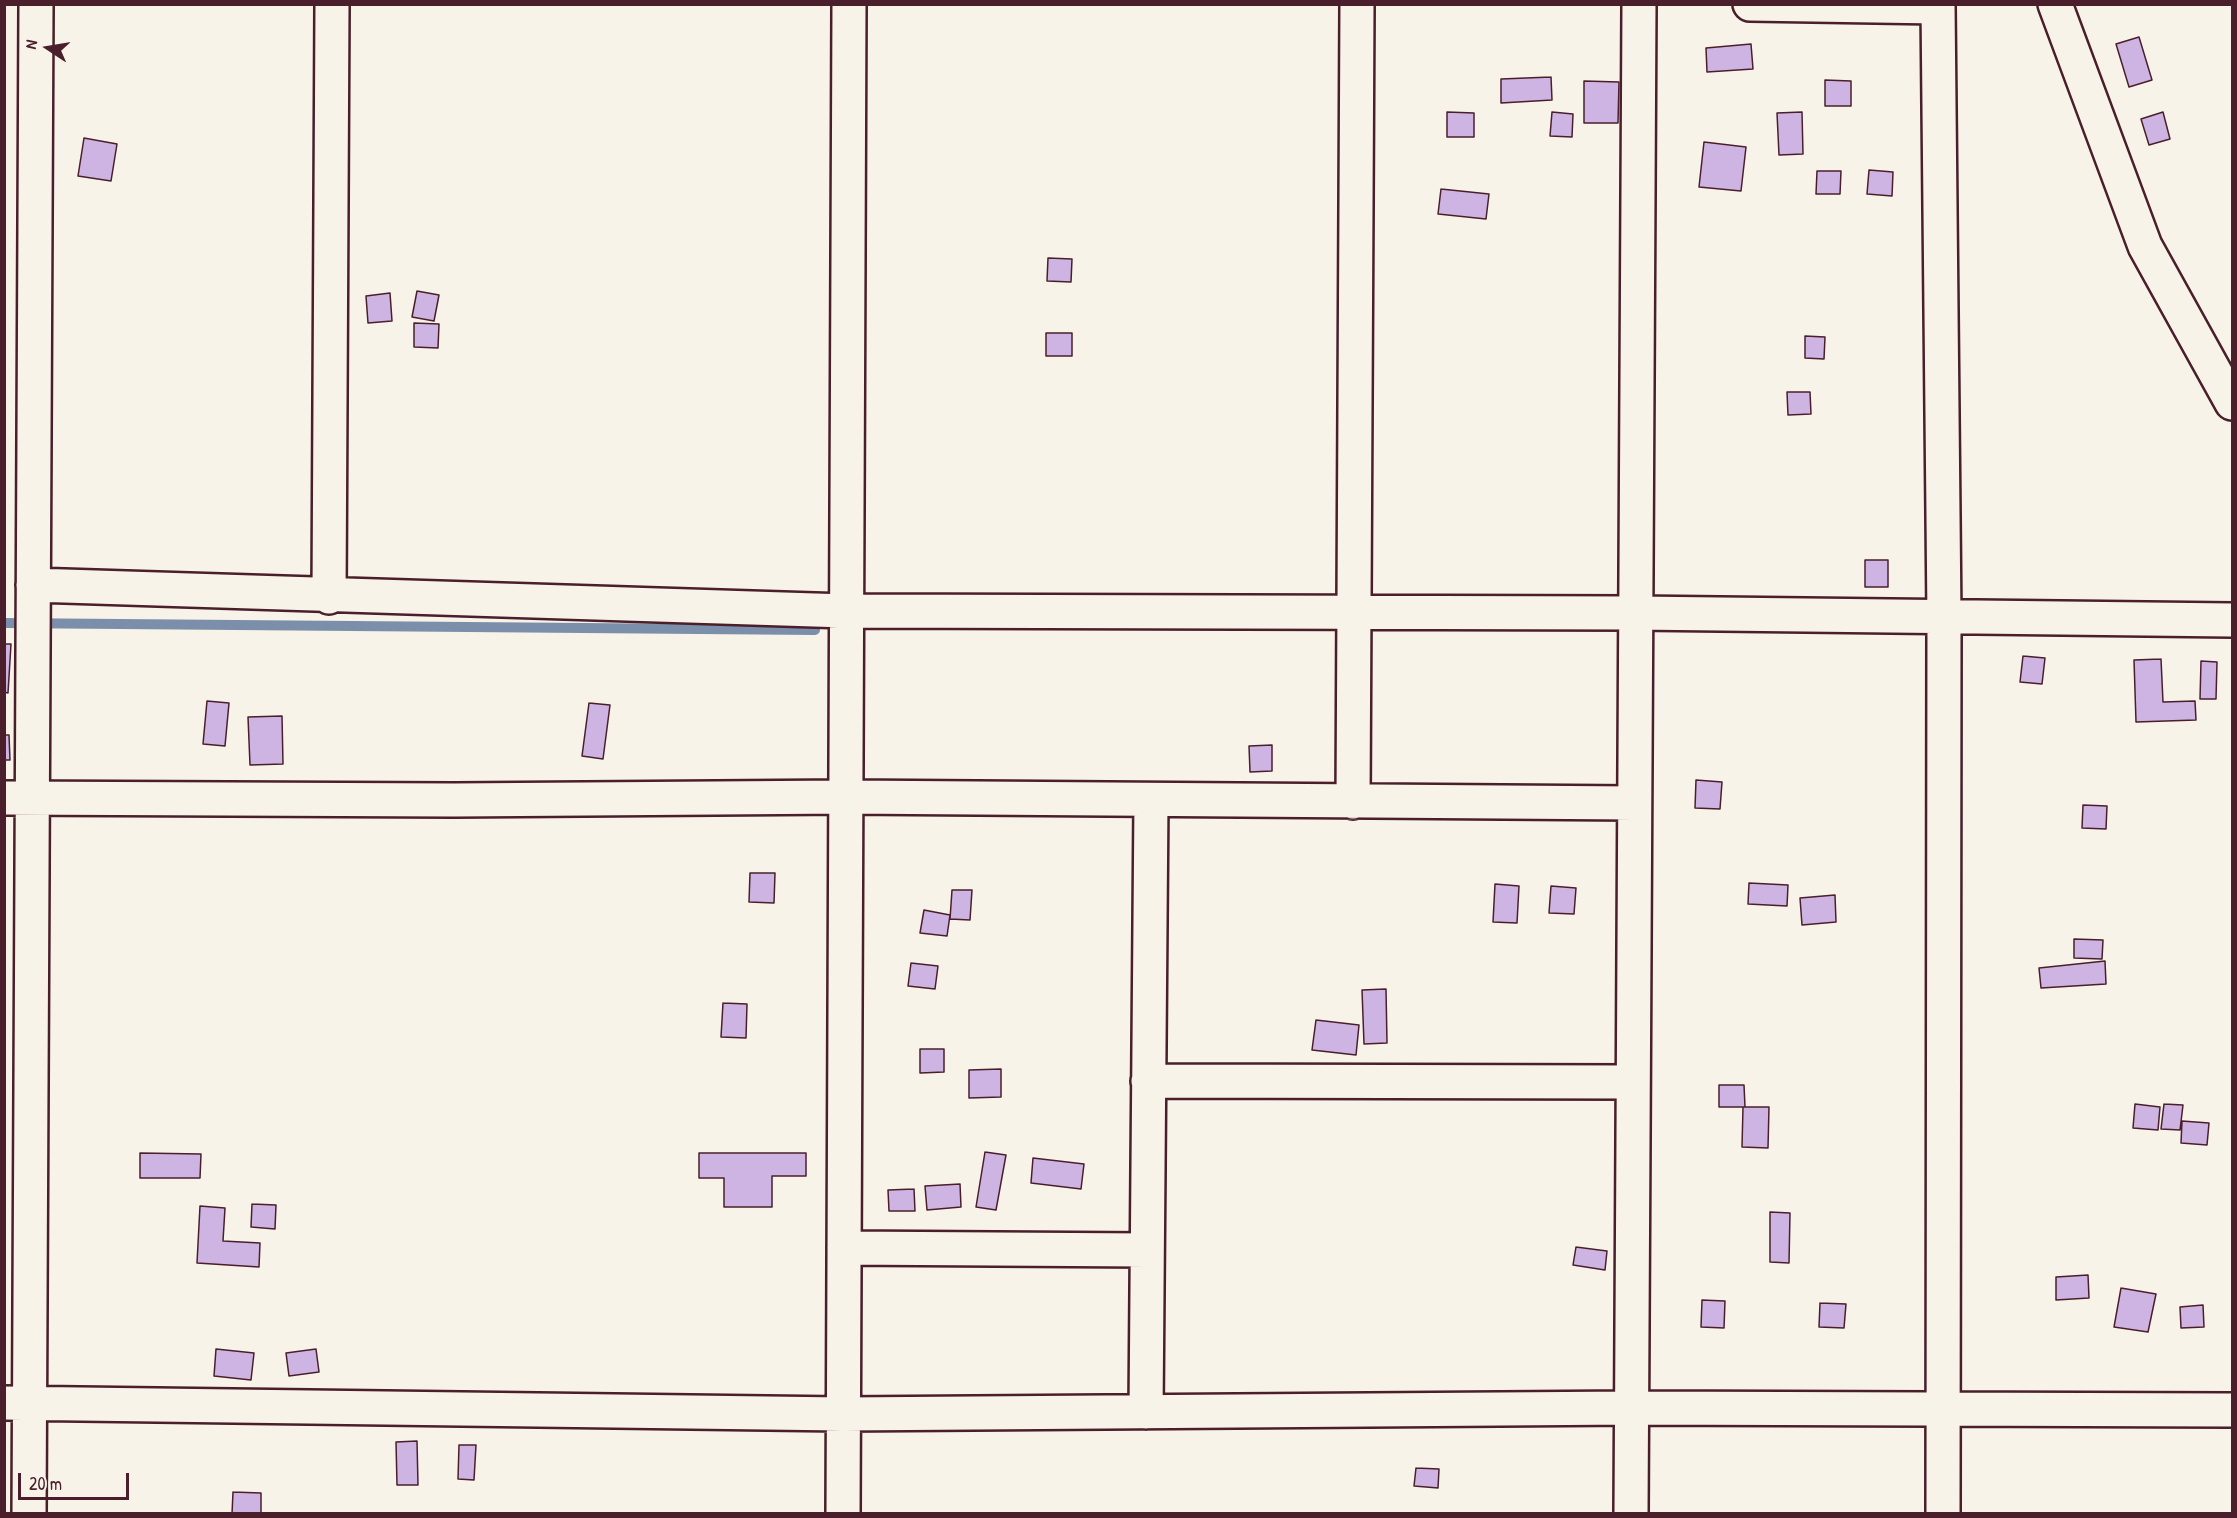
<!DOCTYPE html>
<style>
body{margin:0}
#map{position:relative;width:2237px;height:1518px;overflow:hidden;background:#f7f3e8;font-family:"Patrick Hand",sans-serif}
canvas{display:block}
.frame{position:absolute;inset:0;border:6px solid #4a1f2b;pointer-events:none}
.north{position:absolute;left:18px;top:18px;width:60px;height:60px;-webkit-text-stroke:4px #f7f3e8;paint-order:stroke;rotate:282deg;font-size:16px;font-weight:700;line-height:24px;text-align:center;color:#4a1f2b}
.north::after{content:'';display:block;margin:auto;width:21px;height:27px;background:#4a1f2b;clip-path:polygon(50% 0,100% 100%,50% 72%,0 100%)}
.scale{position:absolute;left:18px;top:1473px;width:111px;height:27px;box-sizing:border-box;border:3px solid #4a1f2b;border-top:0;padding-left:8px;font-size:18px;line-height:21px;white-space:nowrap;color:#4a1f2b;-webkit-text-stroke:4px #f7f3e8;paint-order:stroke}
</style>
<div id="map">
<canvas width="2237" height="1518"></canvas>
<div class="frame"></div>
<div class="north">N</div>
<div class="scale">20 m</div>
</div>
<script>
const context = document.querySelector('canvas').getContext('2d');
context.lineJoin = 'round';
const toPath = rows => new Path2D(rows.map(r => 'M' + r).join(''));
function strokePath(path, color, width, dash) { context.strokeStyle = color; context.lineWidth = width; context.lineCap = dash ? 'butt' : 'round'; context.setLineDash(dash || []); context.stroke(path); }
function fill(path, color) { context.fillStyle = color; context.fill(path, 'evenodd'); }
strokePath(toPath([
 [4,623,815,630]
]), '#7c8faa', 10);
const building = toPath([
 [2139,37,2152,80,2129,87,2116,44,2139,37],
 [1751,44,1753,69,1707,72,1706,48,1751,44],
 [1551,77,1552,100,1501,103,1501,79,1551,77],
 [1825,80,1851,81,1851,106,1825,106,1825,80],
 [1584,81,1619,82,1618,123,1584,123,1584,81],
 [1447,112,1474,113,1474,137,1447,137,1447,112],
 [1552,112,1573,114,1572,137,1550,136,1552,112],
 [1802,112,1803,154,1779,155,1777,113,1802,112],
 [2163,112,2170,139,2149,145,2141,119,2163,112],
 [84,138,117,144,111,181,78,176,84,138],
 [1704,142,1746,147,1741,191,1699,187,1704,142],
 [1869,170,1893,172,1892,196,1867,194,1869,170],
 [1817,171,1841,171,1840,194,1816,194,1817,171],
 [1441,189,1489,194,1486,219,1438,214,1441,189],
 [1048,258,1072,259,1071,282,1047,281,1048,258],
 [417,291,439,295,434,321,412,317,417,291],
 [390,293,392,321,368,323,366,296,390,293],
 [414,323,439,324,438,348,414,347,414,323],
 [1046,333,1072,333,1072,356,1046,356,1046,333],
 [1805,336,1825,337,1824,359,1805,358,1805,336],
 [1787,392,1810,392,1811,414,1788,415,1787,392],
 [1865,560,1888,560,1888,587,1865,587,1865,560],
 [4,644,11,644,8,693,4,692,4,644],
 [2023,656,2045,658,2042,684,2020,682,2023,656],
 [2161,659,2163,702,2195,701,2196,720,2136,722,2134,660,2161,659],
 [2201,661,2217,662,2216,699,2200,699,2201,661],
 [207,701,229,703,225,746,203,744,207,701],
 [589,703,610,705,603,759,582,756,589,703],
 [282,716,283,764,250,765,248,717,282,716],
 [4,735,9,735,10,760,4,760,4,735],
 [1272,745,1272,771,1250,772,1249,746,1272,745],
 [1696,780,1722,782,1720,809,1695,808,1696,780],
 [2083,805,2107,806,2106,829,2082,828,2083,805],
 [750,873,775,873,774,903,749,902,750,873],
 [1749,883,1788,885,1787,906,1748,904,1749,883],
 [1495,884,1519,886,1517,923,1493,922,1495,884],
 [1551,886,1576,888,1574,914,1549,913,1551,886],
 [952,890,972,890,970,920,950,919,952,890],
 [1835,895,1836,922,1802,925,1800,898,1835,895],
 [924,910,950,915,947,936,920,933,924,910],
 [2074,939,2103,940,2102,959,2074,958,2074,939],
 [2105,961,2106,984,2041,988,2039,968,2105,961],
 [911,963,938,966,935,989,908,986,911,963],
 [1386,989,1387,1043,1364,1044,1362,990,1386,989],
 [723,1003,747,1004,746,1038,721,1037,723,1003],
 [1316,1020,1359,1025,1356,1055,1312,1050,1316,1020],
 [920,1049,944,1049,944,1072,920,1073,920,1049],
 [1001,1069,1001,1097,969,1098,969,1070,1001,1069],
 [1719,1085,1744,1085,1745,1107,1719,1107,1719,1085],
 [2135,1104,2160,1107,2158,1130,2133,1128,2135,1104],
 [2164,1104,2183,1105,2180,1130,2161,1129,2164,1104],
 [1743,1107,1769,1107,1768,1148,1742,1147,1743,1107],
 [2182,1121,2209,1123,2207,1145,2181,1143,2182,1121],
 [985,1152,1006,1155,996,1210,976,1207,985,1152],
 [140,1153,201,1154,200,1178,140,1178,140,1153],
 [699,1153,806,1153,806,1176,772,1176,772,1207,724,1207,724,1178,699,1178,699,1153],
 [1033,1158,1084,1164,1081,1189,1031,1183,1033,1158],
 [960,1184,961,1207,927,1210,925,1186,960,1184],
 [914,1189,915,1211,889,1211,888,1190,914,1189],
 [252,1204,276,1205,275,1229,251,1227,252,1204],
 [200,1206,225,1208,223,1241,260,1243,259,1267,197,1263,200,1206],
 [1770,1212,1790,1213,1789,1263,1770,1262,1770,1212],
 [1576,1247,1607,1251,1605,1270,1573,1265,1576,1247],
 [2088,1275,2089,1298,2056,1300,2056,1277,2088,1275],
 [2121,1288,2156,1294,2148,1332,2114,1327,2121,1288],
 [1702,1300,1725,1301,1724,1328,1701,1327,1702,1300],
 [1820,1303,1846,1304,1844,1328,1819,1327,1820,1303],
 [2203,1305,2204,1327,2181,1328,2180,1307,2203,1305],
 [216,1349,254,1353,251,1380,214,1376,216,1349],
 [316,1349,319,1372,289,1376,286,1353,316,1349],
 [417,1441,418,1485,397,1485,396,1442,417,1441],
 [459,1445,476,1445,474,1480,458,1479,459,1445],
 [1416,1468,1439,1469,1438,1488,1414,1486,1416,1468],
 [233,1492,261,1493,261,1514,232,1514,233,1492]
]);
fill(building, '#ceb4e3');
strokePath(building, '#4a1f2b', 1.5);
const minor = toPath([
 [1750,4,1938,7],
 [1938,4,1944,618,1943,1514],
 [2055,4,2145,246,2232,403],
 [33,585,846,611,1635,613,2232,620],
 [329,597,332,4],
 [4,798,454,800,846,797,1634,803],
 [1353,802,1357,4],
 [1148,1081,1633,1082],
 [844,1248,1147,1250],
 [4,1403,843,1414,1631,1408,2232,1410],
 [1146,1412,1151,800],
 [29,1514,36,4],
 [843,1514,849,4],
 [1631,1514,1639,4]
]);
strokePath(minor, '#4a1f2b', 38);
strokePath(minor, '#f7f3e8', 33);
</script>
